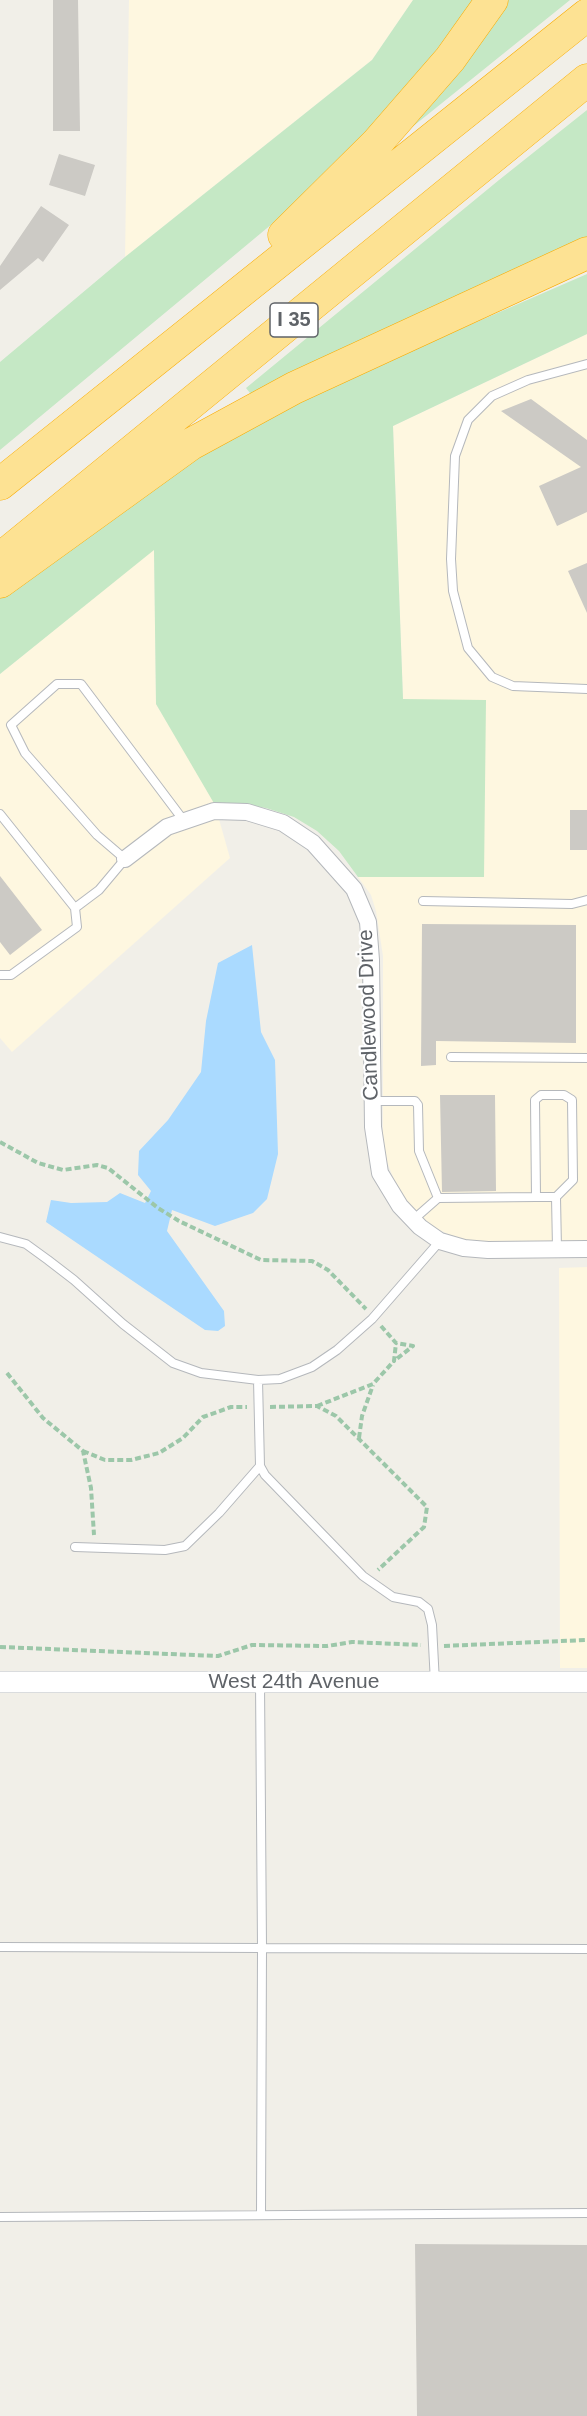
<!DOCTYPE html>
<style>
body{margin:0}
canvas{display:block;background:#f1efe8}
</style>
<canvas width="587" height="2416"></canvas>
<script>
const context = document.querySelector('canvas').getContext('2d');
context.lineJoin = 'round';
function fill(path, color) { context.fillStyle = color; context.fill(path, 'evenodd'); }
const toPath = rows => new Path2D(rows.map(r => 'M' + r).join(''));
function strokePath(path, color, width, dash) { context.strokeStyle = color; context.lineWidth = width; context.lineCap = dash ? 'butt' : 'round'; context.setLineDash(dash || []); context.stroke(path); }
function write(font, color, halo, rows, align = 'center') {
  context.font = font + ' Helvetica,sans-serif'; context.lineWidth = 4.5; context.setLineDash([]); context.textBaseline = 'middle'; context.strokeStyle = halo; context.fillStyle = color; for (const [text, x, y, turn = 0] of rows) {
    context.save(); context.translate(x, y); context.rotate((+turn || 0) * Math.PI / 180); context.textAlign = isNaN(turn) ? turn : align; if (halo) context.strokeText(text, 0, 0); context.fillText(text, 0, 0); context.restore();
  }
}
fill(toPath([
 [129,0,413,0,372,60,125,257],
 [587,334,587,1241,486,1243,457,1238,433,1227,412,1210,398,1189,387,1162,383,1139,383,956,376,911,371,895,358,877,483,877,403,699,393,426],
 [154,549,156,704,213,798,230,858,12,1052,0,1038,0,674],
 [587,1267,587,1668,560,1668,559,1268]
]), '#fef7e0');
fill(toPath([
 [413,0,473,0,432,56,367,133,290,209,0,450,0,362,125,257,372,60],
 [501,0,570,0,406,132],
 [587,110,587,241,254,398,246,388,499,180],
 [587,274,587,334,393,426,403,699,486,700,484,877,358,877,339,851,317,831,294,817,266,808,239,804,215,805,156,704,154,550,0,674,0,598,151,485,250,425,364,371]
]), '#c5e8c5');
fill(toPath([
 [252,945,261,1032,275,1060,278,1154,267,1199,253,1213,215,1226,172,1210,167,1231,224,1311,225,1326,218,1331,205,1330,46,1222,51,1200,71,1203,107,1202,120,1193,145,1203,151,1191,138,1175,139,1151,168,1120,201,1072,206,1021,218,963]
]), '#aadaff');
fill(toPath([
 [53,0,78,0,80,131,53,131],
 [59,154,95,165,85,196,49,185],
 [41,206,69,225,43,262,38,258,0,290,0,266],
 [531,399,587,440,587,512,557,526,539,486,581,467,501,411],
 [587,563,587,613,568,571],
 [570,810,587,810,587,850,570,850],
 [0,876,42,930,10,955,0,942],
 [422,924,576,925,576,1043,436,1041,436,1065,421,1066],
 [440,1095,495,1095,496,1191,442,1192],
 [415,2244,587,2245,587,2416,417,2416]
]), '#cccac5');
const service = toPath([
 [587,364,528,380,492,396,468,420,455,456,451,559,453,591,468,648,492,677,513,686,587,689],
 [0,814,75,908,77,927,11,975,0,975],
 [423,901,572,904,587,900],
 [75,908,99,890,125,859,97,835,25,753,11,725,57,684,81,684,184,821],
 [451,1057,587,1058],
 [371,1101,415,1101,418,1105,419,1151,438,1198],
 [556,1197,536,1197,535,1100,541,1095,564,1095,572,1100,573,1180,556,1197,557,1249],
 [413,1220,438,1198,536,1197],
 [0,1237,26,1244,48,1260,74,1280,123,1324,173,1363,201,1373,258,1380,280,1379,312,1367,337,1350,372,1319,440,1241],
 [260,1466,265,1475,363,1576,393,1597,419,1602,428,1609,432,1625,435,1683],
 [75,1547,165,1550,185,1546,219,1513,260,1466,258,1380],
 [260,1682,262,1948,587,1949],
 [0,1947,262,1948,261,2215],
 [0,2217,587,2213]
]);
const minor = toPath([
 [125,859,167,827,214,811,247,812,283,823,313,843,354,889,368,922,371,960,373,1127,380,1173,400,1206,420,1227,440,1241,464,1248,488,1250,587,1249]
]);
const tertiary = toPath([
 [0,1682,587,1682]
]);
const motorway = toPath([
 [284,235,376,144,450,59,492,0],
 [0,484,587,15],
 [0,559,587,80],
 [0,582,191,444,294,388,587,253]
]);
strokePath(service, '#b5b8bc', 10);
strokePath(minor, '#b5b8bc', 18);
strokePath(tertiary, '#b5b8bc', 22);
strokePath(motorway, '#f9ab00', 33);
strokePath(toPath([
 [0,1142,38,1163,63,1170,97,1165,108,1168,158,1208,179,1221,261,1260,312,1261,328,1270,366,1309],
 [381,1326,396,1343,413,1346,394,1361,396,1343],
 [7,1373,43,1418,83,1451,91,1488,94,1535],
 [317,1406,373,1384,394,1361],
 [270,1407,317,1406,336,1416,427,1507,424,1527,378,1570],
 [359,1438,362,1416,373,1385],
 [83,1451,105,1460,131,1460,159,1453,183,1438,203,1417,231,1407,247,1407],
 [444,1646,587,1640],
 [0,1647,218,1656,252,1645,327,1646,352,1642,421,1645]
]), '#9cc7a9', 4, [6, 3]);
strokePath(service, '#fff', 8);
strokePath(minor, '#fff', 16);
strokePath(tertiary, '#fff', 21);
strokePath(motorway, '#fde293', 32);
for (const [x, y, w] of [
 [294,320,48]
]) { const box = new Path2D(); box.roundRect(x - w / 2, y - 17, w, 34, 4.5); context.fillStyle = '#fff'; context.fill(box); strokePath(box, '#5f6368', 1.5); }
write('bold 20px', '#5f6368', null, [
 ["I 35",294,320]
]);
write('21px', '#5f6368', '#fff', [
 ["Candlewood Drive",369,1015,-92],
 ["West 24th Avenue",294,1682]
]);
</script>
